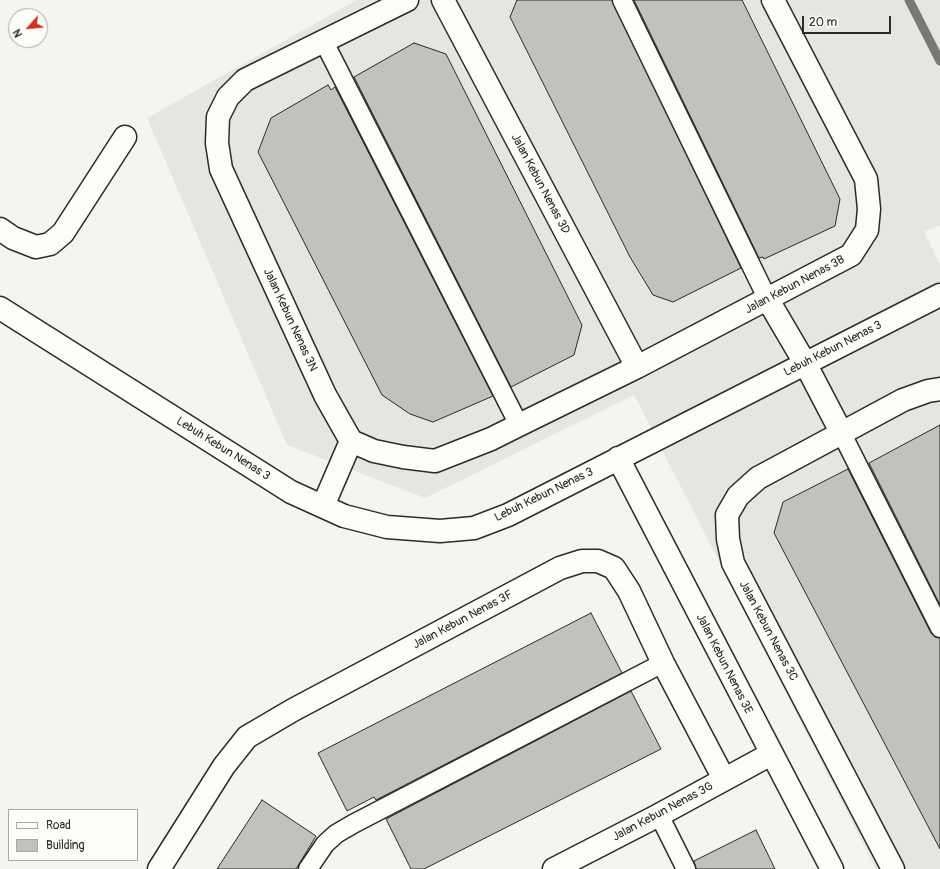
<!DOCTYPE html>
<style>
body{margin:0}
#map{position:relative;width:940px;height:869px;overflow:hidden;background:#f5f4ef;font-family:Pangolin,sans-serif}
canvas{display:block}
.legend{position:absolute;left:8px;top:809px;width:130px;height:52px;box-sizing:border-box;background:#fdfcf7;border:1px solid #a9a8a5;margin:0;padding:5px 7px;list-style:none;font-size:12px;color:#2b2b2b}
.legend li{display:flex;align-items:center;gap:8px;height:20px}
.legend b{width:20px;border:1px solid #a9a8a5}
.north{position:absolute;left:8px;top:8px;width:40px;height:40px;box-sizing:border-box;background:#fdfcf7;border:1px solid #a9a8a5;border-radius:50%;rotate:243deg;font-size:11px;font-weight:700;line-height:16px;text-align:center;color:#2b2b2b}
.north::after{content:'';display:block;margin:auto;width:14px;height:18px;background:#c8321e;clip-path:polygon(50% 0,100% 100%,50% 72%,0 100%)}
.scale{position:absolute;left:802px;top:16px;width:89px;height:18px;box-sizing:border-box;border:2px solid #2b2b2b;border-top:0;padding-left:5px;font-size:12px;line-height:14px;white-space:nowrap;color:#2b2b2b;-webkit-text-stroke:3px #fdfcf7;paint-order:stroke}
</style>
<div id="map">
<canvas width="940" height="869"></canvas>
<ul class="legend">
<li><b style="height:5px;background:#fdfcf7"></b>Road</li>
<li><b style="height:11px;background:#c2c1be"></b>Building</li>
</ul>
<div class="north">N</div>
<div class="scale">20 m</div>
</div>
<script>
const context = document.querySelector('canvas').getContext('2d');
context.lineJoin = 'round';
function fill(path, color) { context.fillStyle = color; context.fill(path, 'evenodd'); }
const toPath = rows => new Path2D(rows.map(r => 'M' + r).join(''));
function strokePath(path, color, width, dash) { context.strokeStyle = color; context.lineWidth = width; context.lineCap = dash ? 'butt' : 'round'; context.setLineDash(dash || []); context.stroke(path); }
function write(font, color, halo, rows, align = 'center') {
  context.font = font + ' Pangolin,sans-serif'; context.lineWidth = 3; context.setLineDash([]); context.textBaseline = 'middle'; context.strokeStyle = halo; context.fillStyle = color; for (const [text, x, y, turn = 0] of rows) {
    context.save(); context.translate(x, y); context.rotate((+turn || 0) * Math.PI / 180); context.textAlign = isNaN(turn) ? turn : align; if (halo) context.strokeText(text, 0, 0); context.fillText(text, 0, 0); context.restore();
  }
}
fill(toPath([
 [357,0,940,0,940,225,924,232,940,264,940,869,876,869,634,395,425,498,287,445,147,118]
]), '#e6e5e0');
strokePath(toPath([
 [909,0,940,61]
]), '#797877', 9);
const building = toPath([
 [517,0,612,0,741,268,673,302,653,295,630,257,510,17,517,0],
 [634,0,742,0,840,199,835,226,764,259,763,257,759,258,634,0],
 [414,43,446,54,582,325,574,355,511,387,354,77,414,43],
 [328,85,331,90,335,87,493,396,433,422,410,414,382,395,258,152,271,118,328,85],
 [940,425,940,605,869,463,940,425],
 [848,469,931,633,935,637,940,638,940,849,774,533,783,502,848,469],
 [591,613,622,673,376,800,374,797,347,811,318,753,591,613],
 [631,691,661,749,424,869,411,869,386,819,631,691],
 [262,800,316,836,296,869,217,869,262,800],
 [756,830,775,869,696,869,694,861,756,830]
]);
fill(building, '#c2c1be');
strokePath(building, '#2b2b2b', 1);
const lane = toPath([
 [622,0,768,300],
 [323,40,519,425],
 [841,432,940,628],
 [659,815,686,869],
 [308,869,325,844,336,834,353,824,663,663]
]);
const street = toPath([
 [407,0,245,80,228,97,218,117,217,143,221,169,325,395,351,441,374,451,403,457,435,461,491,439,519,425,637,367,851,255,867,230,869,209,866,179,773,0],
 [443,0,637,367],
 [0,229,13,238,36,247,50,244,63,233,125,137],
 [768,300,805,363,841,432],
 [0,308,291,492,344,516,387,527,440,531,474,528,508,515,940,295],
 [618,458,832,869],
 [323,506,351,441],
 [159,869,224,766,247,737,293,710,560,568,582,561,598,561,614,568,629,591,663,663,724,779],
 [554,869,659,815,771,754],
 [893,869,733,563,728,539,727,515,738,496,758,478,903,400,928,391,940,389]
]);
strokePath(lane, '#2b2b2b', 21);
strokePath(street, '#2b2b2b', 25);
strokePath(lane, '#fdfcf7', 18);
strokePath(street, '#fdfcf7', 22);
write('12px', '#2b2b2b', '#fdfcf7', [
 ["Jalan Kebun Nenas 3D",540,184,62],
 ["Jalan Kebun Nenas 3B",795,285,-28],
 ["Jalan Kebun Nenas 3N",290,320,65],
 ["Lebuh Kebun Nenas 3",833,349,-27],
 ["Lebuh Kebun Nenas 3",223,449,32],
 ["Lebuh Kebun Nenas 3",544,495,-26],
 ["Jalan Kebun Nenas 3F",463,620,-28],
 ["Jalan Kebun Nenas 3C",768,631,62],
 ["Jalan Kebun Nenas 3E",724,664,63],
 ["Jalan Kebun Nenas 3G",663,812,-28]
]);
</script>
